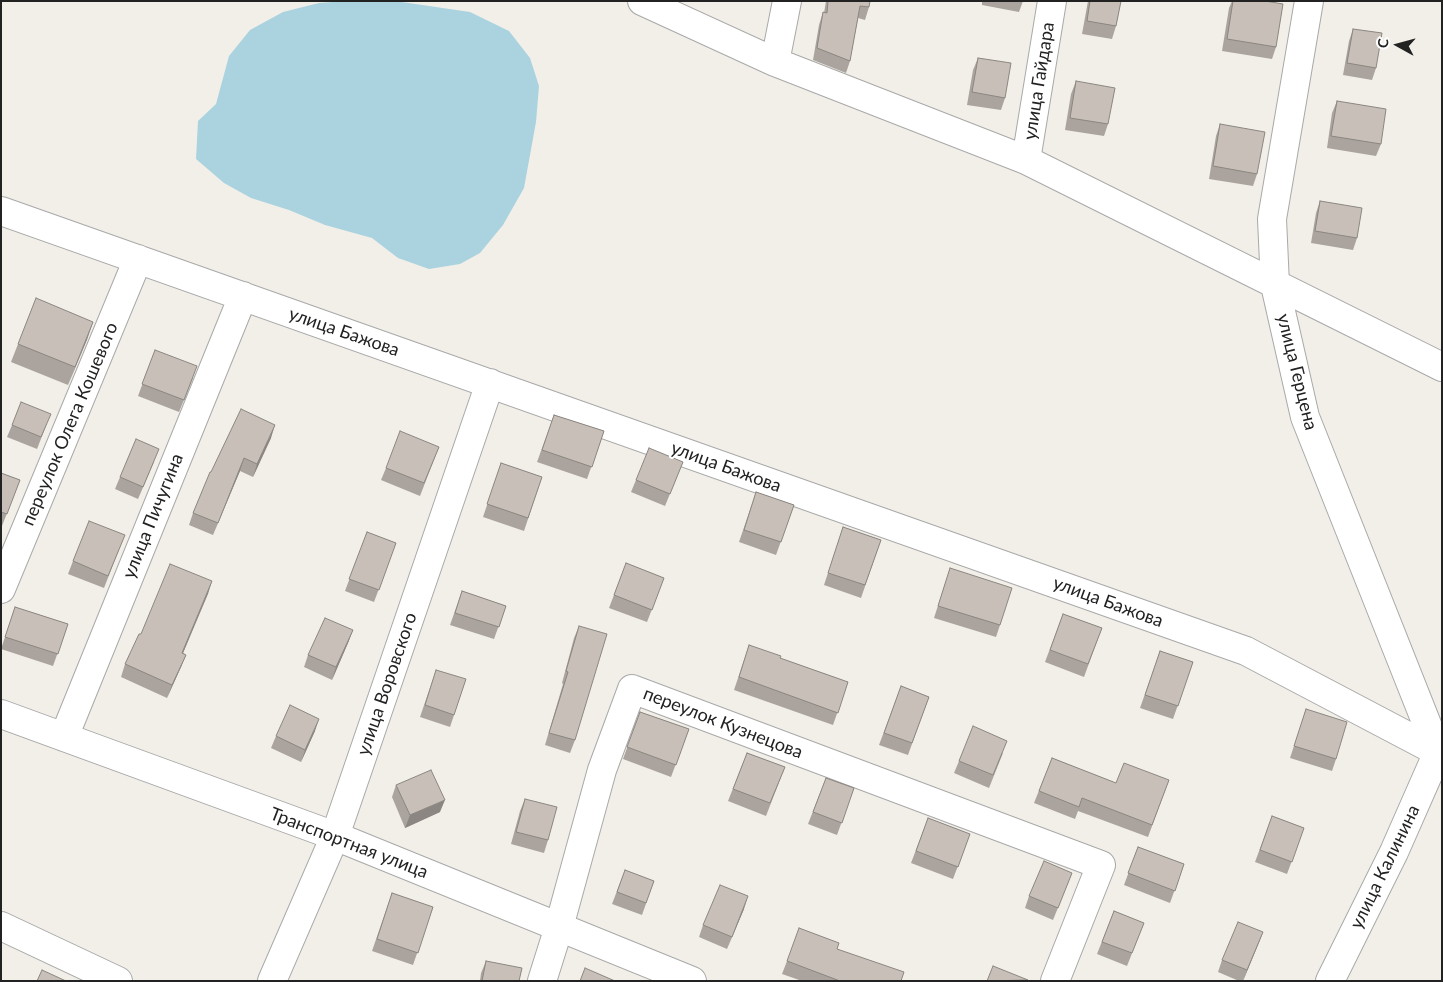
<!DOCTYPE html>
<meta charset="utf-8">
<style>
body{margin:0}
#map{position:relative;width:1443px;height:982px;overflow:hidden;background:#f2efe9;font-family:Lato,sans-serif}
canvas{display:block}
.frame{position:absolute;inset:0;border:2px solid #222;pointer-events:none}
.north{position:absolute;left:1373px;top:20px;width:50px;height:50px;-webkit-text-stroke:4px #fff;paint-order:stroke;rotate:277deg;font-size:14px;font-weight:700;line-height:20px;text-align:center;color:#222}
.north::after{content:'';display:block;margin:auto;width:18px;height:22px;background:#222;clip-path:polygon(50% 0,100% 100%,50% 72%,0 100%)}
</style>
<div id="map">
<canvas width="1443" height="982"></canvas>
<div class="frame"></div>
<div class="north">С</div>
</div>
<script>
const context = document.querySelector('canvas').getContext('2d');
context.lineJoin = 'round';
function fill(path, color) { context.fillStyle = color; context.fill(path, 'evenodd'); }
const toPath = rows => new Path2D(rows.map(r => 'M' + r).join(''));
function strokePath(path, color, width, dash) { context.strokeStyle = color; context.lineWidth = width; context.lineCap = dash ? 'butt' : 'round'; context.setLineDash(dash || []); context.stroke(path); }
function write(font, color, halo, rows, align = 'center') {
  context.font = font + ' Lato,sans-serif'; context.lineWidth = 4; context.setLineDash([]); context.textBaseline = 'middle'; context.strokeStyle = halo; context.fillStyle = color; for (const [text, x, y, turn = 0] of rows) {
    context.save(); context.translate(x, y); context.rotate((+turn || 0) * Math.PI / 180); context.textAlign = isNaN(turn) ? turn : align; if (halo) context.strokeText(text, 0, 0); context.fillText(text, 0, 0); context.restore();
  }
}
fill(toPath([
 [347,1,395,1,470,12,509,31,530,58,539,86,536,122,524,188,503,225,480,253,460,264,429,269,398,258,372,238,325,225,289,210,251,198,224,183,196,159,198,121,216,104,229,56,250,30,283,12,319,3]
]), '#aad3df');
const minor = toPath([
 [642,1,775,62,1026,160,1442,367],
 [1309,1,1272,219,1275,285,1305,417,1438,752],
 [775,62,787,1],
 [1026,160,1052,1],
 [1,211,1246,651,1438,752],
 [1,589,138,259],
 [1,714,335,836,692,981],
 [64,737,243,296],
 [1,926,118,981],
 [272,981,335,836,490,383],
 [542,981,559,927,602,770,632,689,1101,865,1055,981],
 [1330,981,1394,852,1438,752,1442,741]
]);
strokePath(minor, '#a9a9a9', 30);
strokePath(minor, '#fff', 28);
fill(toPath([
 [826,1,870,1,869,7,865,20,858,18,850,61,846,73,813,60,819,25,823,12,824,13],
 [982,1,1023,1,1019,12,982,5],
 [1088,1,1121,1,1116,26,1112,39,1082,34],
 [1232,1,1265,1,1276,47,1272,59,1222,51,1229,8],
 [1353,29,1376,68,1372,80,1343,75,1349,41],
 [978,58,1005,98,1001,110,967,105,973,70],
 [1076,81,1108,124,1104,136,1065,130,1071,94],
 [1337,101,1381,144,1376,156,1327,148,1332,113],
 [1220,124,1257,174,1253,186,1209,179,1216,136],
 [1320,201,1357,238,1353,250,1311,243,1316,213],
 [93,322,68,385,11,362,18,344],
 [155,350,193,378,179,412,138,396],
 [554,415,604,431,587,479,537,462],
 [12,425,46,426,37,449,7,437],
 [271,438,253,477,240,471,213,535,189,525,193,513,211,472],
 [439,447,420,496,381,480,386,468],
 [154,462,138,499,115,489,120,477],
 [683,462,665,506,631,492,636,480],
 [501,463,542,477,524,531,483,517],
 [1,473,20,480,2,526,1,526],
 [756,492,794,505,776,555,739,542],
 [843,527,881,540,861,598,824,585],
 [367,532,396,543,374,602,345,591],
 [120,547,104,588,68,574,73,561],
 [626,563,664,578,647,622,609,608],
 [950,568,1000,625,996,637,934,618],
 [212,581,183,653,186,655,181,667,167,698,121,677,125,664,141,634],
 [462,591,506,606,494,639,450,625],
 [15,607,68,624,53,666,1,649],
 [1063,614,1102,628,1084,677,1045,662],
 [579,626,575,740,570,753,545,745,563,684,562,683,574,638],
 [353,630,348,643,332,680,304,667,308,655],
 [749,645,780,658,848,682,833,725,734,690],
 [1160,651,1193,662,1173,719,1140,708],
 [436,670,454,715,450,727,420,717],
 [901,686,929,697,908,755,879,745],
 [1306,709,1336,759,1332,771,1290,758],
 [640,712,689,729,671,777,623,759],
 [315,731,301,762,271,748,276,736],
 [747,753,785,767,766,816,728,801],
 [1003,753,989,788,954,773,959,761],
 [1052,758,1116,783,1169,780,1148,837,1078,811,1075,819,1034,803],
 [826,778,854,788,837,835,808,824],
 [396,785,440,812,405,828,392,797],
 [525,799,548,840,544,853,511,844,520,811],
 [1272,816,1304,828,1287,874,1255,862],
 [928,818,970,834,953,879,911,863],
 [1138,847,1184,864,1170,903,1124,885],
 [625,870,654,881,642,915,612,904],
 [1072,873,1053,920,1025,908,1029,896],
 [392,893,433,907,413,965,372,951],
 [744,909,727,949,699,937,703,925],
 [1114,911,1144,923,1127,966,1097,954],
 [1263,932,1243,981,1239,981,1218,972,1222,960],
 [837,949,901,981,802,981,782,974,787,961],
 [486,961,519,981,480,981,481,973]
]), '#aba49e');
fill(toPath([
 [93,322,87,340,68,385,75,367],
 [275,425,271,438,253,477,257,464],
 [244,458,240,471,213,535,218,523],
 [212,581,208,594,178,665,182,653],
 [353,630,348,643,332,680,336,667],
 [186,655,181,667,167,698,172,685],
 [319,719,315,731,301,762,305,750],
 [445,800,440,812,405,828,410,815],
 [748,896,744,909,727,949,732,937],
 [1263,932,1258,945,1243,981,1247,970]
]), '#8b8681');
const building = toPath([
 [828,1,870,1,869,7,860,6,850,61,817,48,823,12,827,13,828,1],
 [1090,1,1121,1,1116,26,1087,21,1090,1],
 [1233,1,1265,1,1283,4,1276,47,1227,39,1233,1],
 [1353,29,1382,33,1376,68,1347,63,1353,29],
 [978,58,1011,63,1005,98,972,92,978,58],
 [1076,81,1115,88,1108,124,1070,118,1076,81],
 [1337,101,1386,109,1381,144,1331,136,1337,101],
 [1220,124,1265,132,1257,174,1213,166,1220,124],
 [1320,201,1362,208,1357,238,1315,231,1320,201],
 [36,298,93,322,75,367,18,344,36,298],
 [155,350,197,366,184,400,142,384,155,350],
 [21,402,51,414,41,437,12,425,21,402],
 [241,409,275,425,257,464,244,458,218,523,193,513,210,472,211,472,241,409],
 [554,415,604,431,592,467,542,450,554,415],
 [400,431,439,447,424,483,386,468,400,431],
 [136,439,159,449,143,487,120,477,136,439],
 [649,448,683,462,670,494,636,480,649,448],
 [501,463,542,477,528,518,487,504,501,463],
 [1,473,20,480,7,514,1,512,1,473],
 [756,492,794,505,781,542,744,530,756,492],
 [89,521,125,535,108,576,73,561,89,521],
 [843,527,881,540,865,585,828,573,843,527],
 [367,532,396,543,379,590,349,579,367,532],
 [626,563,664,578,652,610,614,595,626,563],
 [170,564,212,581,182,653,186,655,172,685,125,664,139,634,141,634,170,564],
 [950,568,1012,588,1000,625,938,606,950,568],
 [462,591,506,606,499,627,455,613,462,591],
 [15,607,68,624,58,654,5,637,15,607],
 [1063,614,1102,628,1088,664,1050,650,1063,614],
 [325,618,353,630,336,667,308,655,325,618],
 [579,626,607,634,575,740,549,733,568,672,566,671,579,626],
 [749,645,781,656,780,658,848,682,838,713,739,677,749,645],
 [1160,651,1193,662,1178,706,1145,695,1160,651],
 [436,670,466,679,454,715,425,705,436,670],
 [901,686,929,697,912,743,884,733,901,686],
 [290,705,319,719,305,750,276,736,290,705],
 [1306,709,1347,722,1336,759,1294,746,1306,709],
 [640,712,689,729,676,765,627,747,640,712],
 [973,726,1007,741,993,775,959,761,973,726],
 [747,753,785,767,770,803,733,789,747,753],
 [1052,758,1116,783,1124,763,1169,780,1152,825,1082,798,1079,807,1039,791,1052,758],
 [431,770,445,800,410,815,396,785,431,770],
 [826,778,854,788,842,823,813,812,826,778],
 [525,799,557,807,548,840,516,832,525,799],
 [1272,816,1304,828,1292,862,1260,850,1272,816],
 [928,818,970,834,958,867,916,851,928,818],
 [1138,847,1184,864,1175,891,1128,873,1138,847],
 [1044,861,1072,873,1058,908,1029,896,1044,861],
 [625,870,654,881,646,903,617,892,625,870],
 [720,885,748,896,732,937,703,925,720,885],
 [392,893,433,907,418,953,377,939,392,893],
 [1114,911,1144,923,1132,953,1102,942,1114,911],
 [1238,922,1263,932,1247,970,1222,960,1238,922],
 [799,928,839,943,837,949,904,972,901,981,840,981,787,961,799,928],
 [486,961,522,968,519,981,482,981,486,961],
 [993,966,1028,980,987,981,993,966],
 [585,968,615,981,580,981,585,968],
 [42,970,66,981,37,981,42,970]
]);
fill(building, '#c7bfb8');
strokePath(building, '#8b8681', 1);
write('18px', '#222', '#fff', [
 ["улица Гайдара",1039,81,-81],
 ["улица Бажова",344,332,19],
 ["улица Герцена",1297,372,76],
 ["переулок Олега Кошевого",70,424,-67],
 ["улица Бажова",726,467,20],
 ["улица Пичугина",153,516,-68],
 ["улица Бажова",1108,602,20],
 ["улица Воровского",387,684,-71],
 ["переулок Кузнецова",723,723,21],
 ["Транспортная улица",349,843,21],
 ["улица Калинина",1385,867,-64]
]);
</script>
